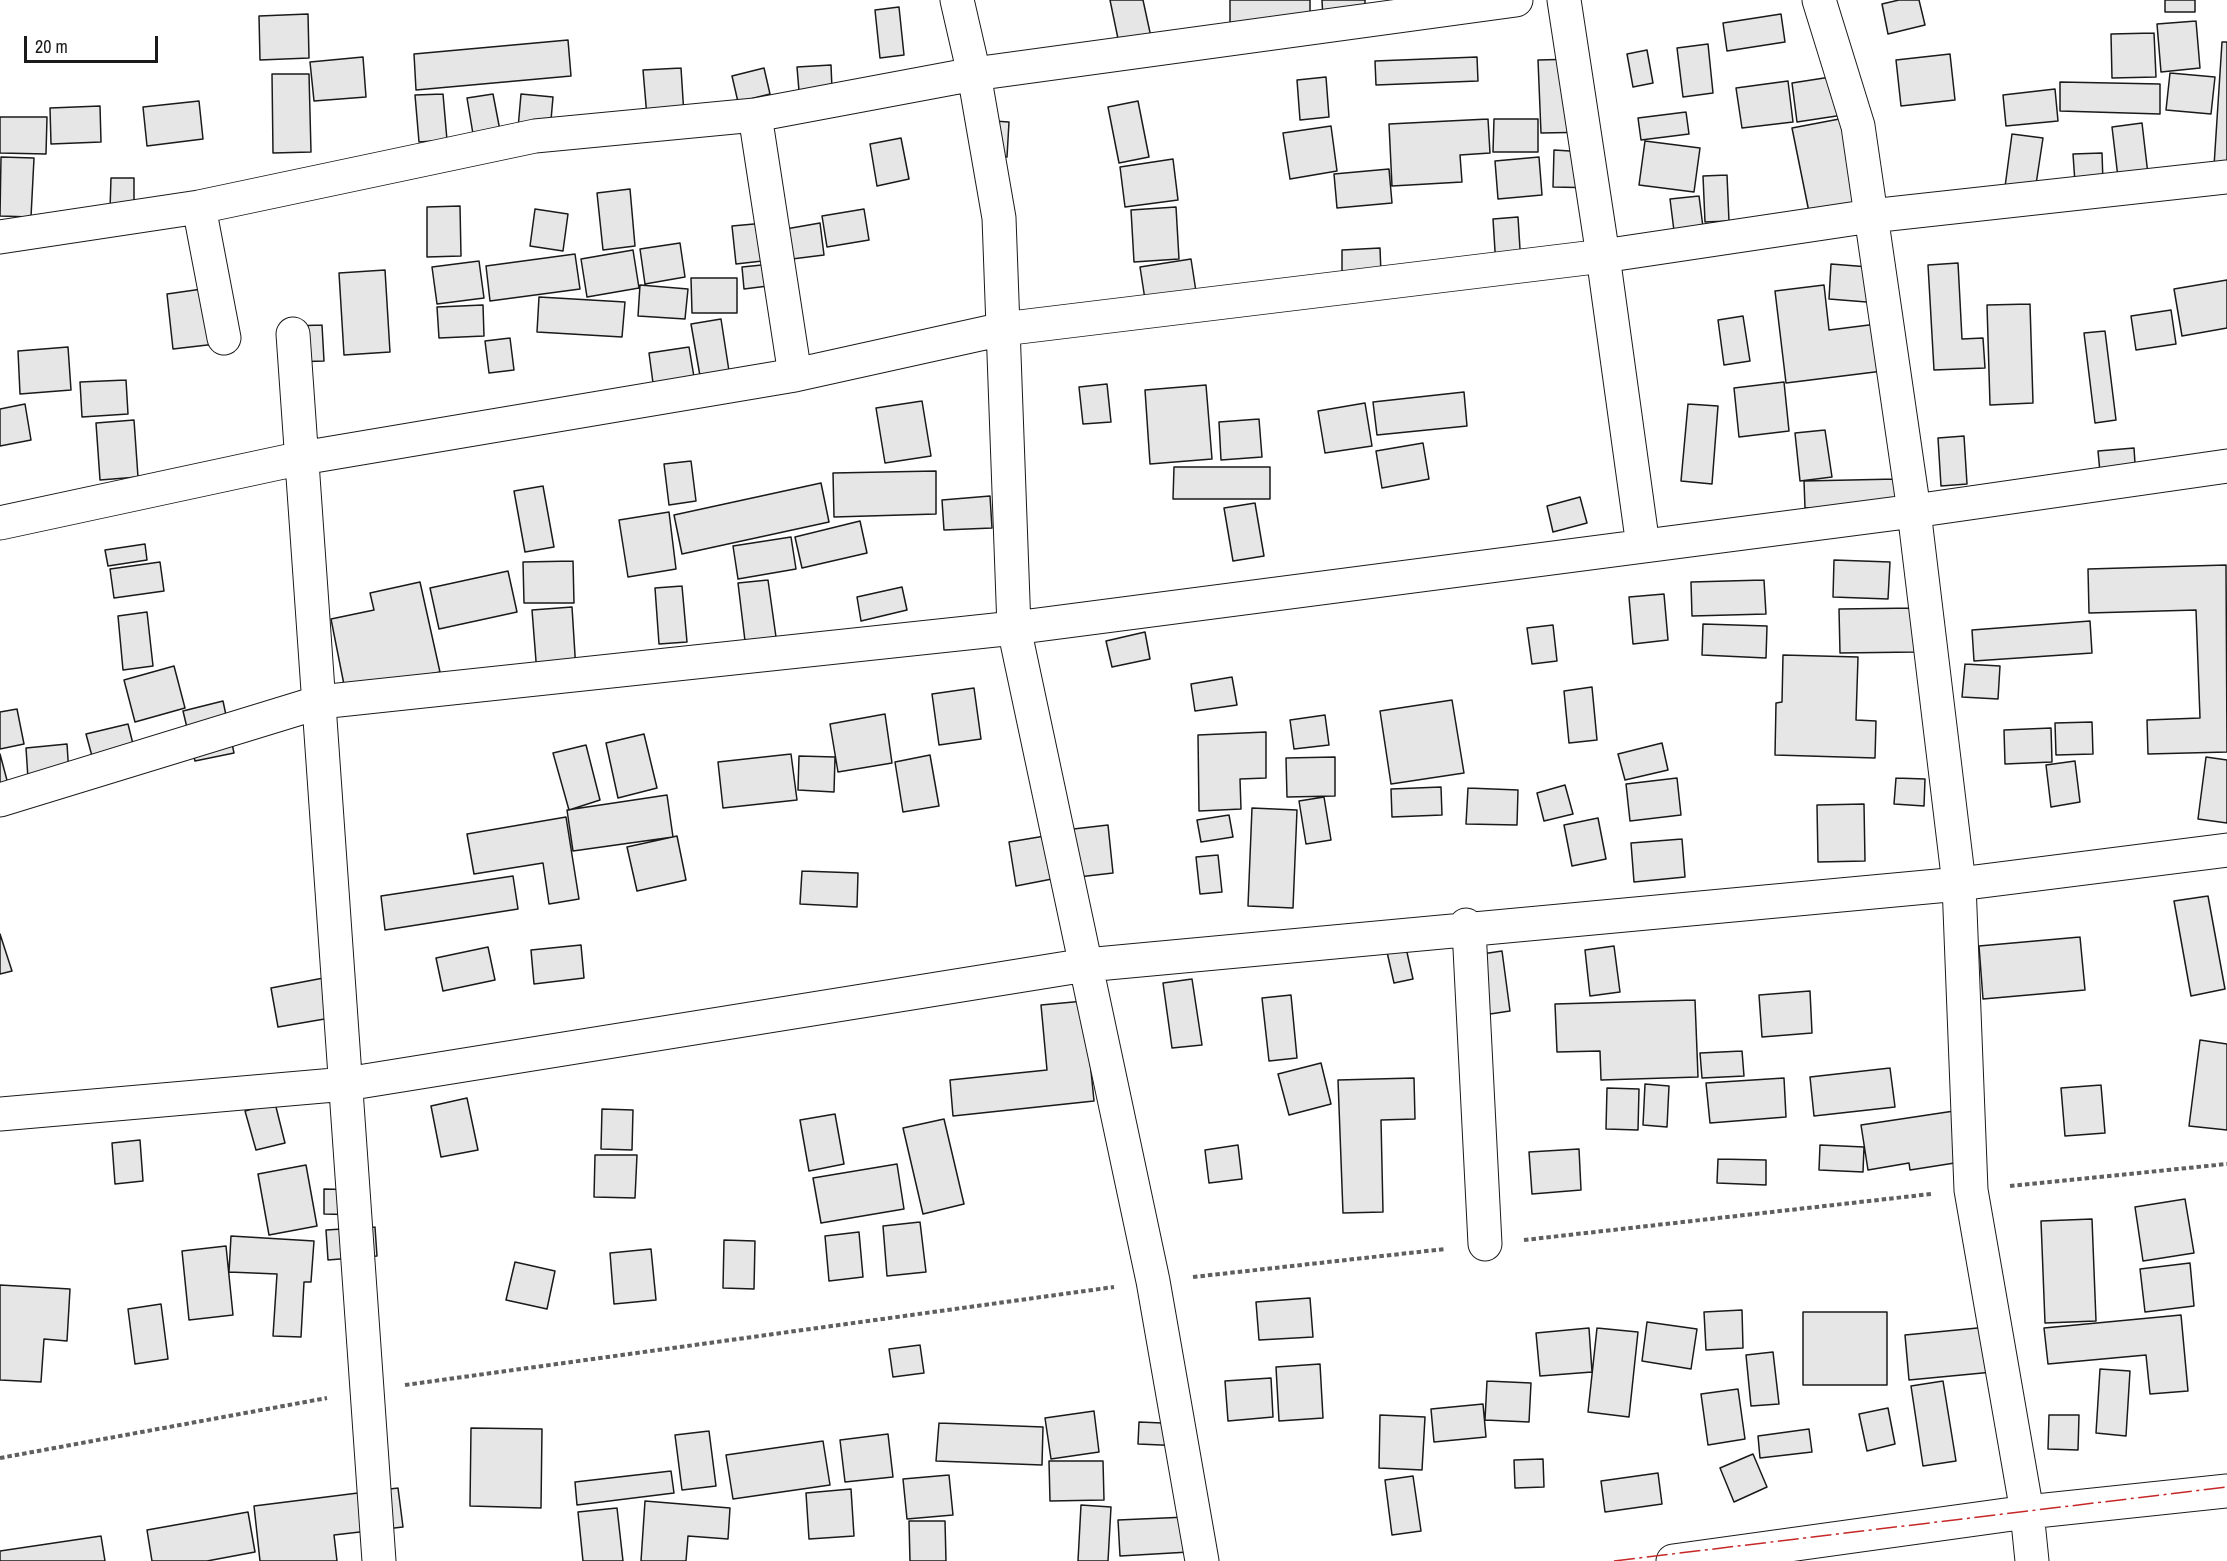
<!DOCTYPE html>
<style>
body{margin:0}
#map{position:relative;width:2227px;height:1561px;overflow:hidden;background:#fff;font-family:"Archivo Narrow",sans-serif}
canvas{display:block}
.scale{position:absolute;left:24px;top:36px;width:134px;height:27px;box-sizing:border-box;border:3px solid #1a1a1a;border-top:0;padding-left:8px;font-size:18px;line-height:21px;white-space:nowrap;color:#1a1a1a;-webkit-text-stroke:4px #fff;paint-order:stroke}
</style>
<div id="map">
<canvas width="2227" height="1561"></canvas>
<div class="scale">20 m</div>
</div>
<script>
const context = document.querySelector('canvas').getContext('2d');
context.lineJoin = 'round';
function fill(path, color) { context.fillStyle = color; context.fill(path, 'evenodd'); }
const toPath = rows => new Path2D(rows.map(r => 'M' + r).join(''));
function strokePath(path, color, width, dash) { context.strokeStyle = color; context.lineWidth = width; context.lineCap = dash ? 'butt' : 'round'; context.setLineDash(dash || []); context.stroke(path); }
const building = toPath([
 [1110,0,1143,0,1154,51,1122,58,1110,0],
 [1230,0,1310,0,1310,31,1230,31,1230,0],
 [1322,0,1365,0,1365,18,1323,21,1322,0],
 [1899,0,1919,0,1925,25,1888,34,1882,4,1899,0],
 [2165,0,2195,0,2195,12,2165,12,2165,0],
 [899,7,904,55,880,58,875,10,899,7],
 [308,14,309,58,260,60,259,16,308,14],
 [1781,14,1785,42,1727,51,1723,23,1781,14],
 [2196,21,2200,68,2161,72,2157,24,2196,21],
 [2154,33,2156,77,2112,78,2111,34,2154,33],
 [568,40,571,76,416,90,414,54,568,40],
 [2222,42,2227,42,2227,167,2214,166,2222,42],
 [1708,44,1713,93,1683,97,1677,48,1708,44],
 [1647,50,1653,83,1633,87,1627,54,1647,50],
 [1950,54,1955,100,1901,106,1896,60,1950,54],
 [363,57,366,97,314,101,310,62,363,57],
 [1477,57,1478,81,1376,85,1375,61,1477,57],
 [1577,59,1596,132,1541,133,1538,60,1577,59],
 [831,65,832,89,799,91,797,67,831,65],
 [681,68,684,115,647,117,643,70,681,68],
 [764,68,770,94,738,102,732,76,764,68],
 [2170,73,2215,77,2211,114,2166,110,2170,73],
 [272,74,309,74,311,152,273,153,272,74],
 [1837,76,1843,115,1797,122,1792,83,1837,76],
 [1326,77,1329,117,1300,120,1297,80,1326,77],
 [1788,81,1793,122,1742,128,1736,88,1788,81],
 [2060,82,2160,84,2160,114,2060,111,2060,82],
 [2055,89,2058,121,2006,126,2003,95,2055,89],
 [443,94,447,140,419,142,415,95,443,94],
 [493,94,502,141,475,146,467,98,493,94],
 [521,94,553,97,549,143,517,140,521,94],
 [199,101,203,139,147,146,143,107,199,101],
 [1138,101,1149,157,1119,163,1108,107,1138,101],
 [100,106,101,142,51,144,50,108,100,106],
 [1686,112,1689,134,1641,140,1638,118,1686,112],
 [1855,116,1874,209,1811,222,1792,128,1855,116],
 [0,117,47,117,46,154,0,153,0,117],
 [1488,119,1490,153,1460,155,1462,182,1392,186,1389,124,1488,119],
 [1494,119,1538,119,1538,152,1493,152,1494,119],
 [979,120,1009,122,1007,157,977,155,979,120],
 [2142,123,2149,183,2119,186,2112,127,2142,123],
 [1331,126,1337,171,1290,179,1283,133,1331,126],
 [2012,134,2043,138,2035,191,2005,187,2012,134],
 [901,138,909,179,877,186,870,144,901,138],
 [1645,141,1700,148,1694,192,1639,185,1645,141],
 [1554,150,1602,153,1600,188,1553,187,1554,150],
 [2102,153,2103,182,2075,183,2073,154,2102,153],
 [1,157,34,158,31,217,0,216,1,157],
 [1539,157,1542,195,1498,199,1495,161,1539,157],
 [1173,159,1178,200,1125,207,1120,167,1173,159],
 [1389,169,1392,203,1337,208,1334,174,1389,169],
 [1727,175,1729,221,1705,222,1703,176,1727,175],
 [111,178,134,178,134,210,110,210,111,178],
 [630,189,635,246,603,250,597,193,630,189],
 [1699,196,1704,235,1675,239,1670,199,1699,196],
 [460,206,461,256,427,257,427,207,460,206],
 [1176,207,1179,259,1134,262,1131,210,1176,207],
 [535,209,568,214,563,251,530,246,535,209],
 [864,209,869,240,827,247,822,216,864,209],
 [1518,217,1521,265,1496,267,1493,219,1518,217],
 [776,222,780,259,736,264,732,226,776,222],
 [820,223,824,255,784,260,780,230,820,223],
 [680,243,685,277,645,284,640,249,680,243],
 [1380,248,1381,274,1342,275,1342,250,1380,248],
 [633,250,639,288,587,297,581,259,633,250],
 [575,254,580,289,490,301,486,266,575,254],
 [1191,259,1197,298,1146,306,1140,267,1191,259],
 [479,261,484,298,437,304,432,267,479,261],
 [782,263,784,284,744,289,742,267,782,263],
 [1958,263,1962,339,1983,338,1985,368,1934,370,1928,265,1958,263],
 [1831,264,1882,268,1879,303,1829,299,1831,264],
 [385,270,390,352,344,355,339,273,385,270],
 [691,278,737,278,737,313,692,313,691,278],
 [2227,280,2227,328,2182,336,2174,289,2227,280],
 [640,285,688,289,685,319,638,316,640,285],
 [1824,285,1829,330,1885,323,1891,370,1786,383,1775,291,1824,285],
 [209,288,216,344,173,349,167,294,209,288],
 [539,297,625,302,622,337,537,332,539,297],
 [2030,304,2033,403,1990,405,1987,305,2030,304],
 [483,305,484,336,439,338,437,307,483,305],
 [2171,310,2176,344,2136,350,2131,316,2171,310],
 [1743,316,1750,361,1724,365,1718,320,1743,316],
 [721,319,729,371,700,376,691,324,721,319],
 [322,325,324,361,293,362,292,326,322,325],
 [2105,331,2116,420,2095,423,2084,333,2105,331],
 [510,338,514,370,489,373,485,341,510,338],
 [68,347,71,390,20,394,18,351,68,347],
 [689,347,694,377,653,383,649,353,689,347],
 [126,380,128,414,82,417,80,382,126,380],
 [1784,382,1789,431,1739,437,1734,388,1784,382],
 [1107,384,1111,422,1083,424,1079,387,1107,384],
 [1206,385,1212,459,1150,464,1145,390,1206,385],
 [1464,392,1467,426,1377,435,1373,402,1464,392],
 [922,401,931,456,885,463,876,408,922,401],
 [1365,403,1372,446,1325,453,1318,411,1365,403],
 [25,404,31,440,0,446,0,409,25,404],
 [1688,404,1718,406,1712,484,1681,481,1688,404],
 [1259,419,1262,457,1221,460,1219,422,1259,419],
 [134,420,138,477,100,480,96,423,134,420],
 [1825,430,1832,477,1800,481,1795,433,1825,430],
 [1964,436,1967,484,1941,486,1938,438,1964,436],
 [1423,443,1429,479,1382,488,1376,451,1423,443],
 [2134,448,2136,479,2101,483,2098,451,2134,448],
 [691,461,696,501,669,505,664,464,691,461],
 [1174,467,1270,467,1270,499,1173,499,1174,467],
 [936,471,936,514,834,517,833,473,936,471],
 [1897,479,1898,506,1805,508,1804,481,1897,479],
 [821,483,829,522,682,554,674,515,821,483],
 [543,486,554,547,525,552,514,491,543,486],
 [990,496,992,528,944,530,942,500,990,496],
 [1580,497,1587,523,1553,532,1547,506,1580,497],
 [1255,503,1264,556,1233,561,1224,508,1255,503],
 [669,512,676,569,628,577,619,520,669,512],
 [860,521,867,553,802,568,795,537,860,521],
 [791,537,796,569,738,579,733,546,791,537],
 [145,544,147,560,108,566,105,550,145,544],
 [1834,560,1890,562,1888,599,1833,597,1834,560],
 [573,561,574,603,524,603,523,562,573,561],
 [160,562,164,591,114,598,110,569,160,562],
 [2226,565,2227,752,2148,754,2147,720,2200,718,2196,610,2089,613,2088,569,2226,565],
 [508,571,517,612,439,629,430,588,508,571],
 [768,580,776,637,745,641,738,583,768,580],
 [1764,580,1766,614,1692,616,1691,582,1764,580],
 [420,582,440,672,374,685,350,715,331,619,374,610,370,593,420,582],
 [682,586,687,642,659,644,655,588,682,586],
 [902,587,907,610,861,621,857,597,902,587],
 [1664,594,1668,640,1633,644,1629,597,1664,594],
 [572,607,576,671,537,674,532,610,572,607],
 [1917,608,1916,652,1840,653,1839,609,1917,608],
 [147,612,153,666,123,670,118,616,147,612],
 [2090,621,2092,653,1974,661,1972,630,2090,621],
 [1703,624,1767,626,1766,658,1702,655,1703,624],
 [1553,625,1557,661,1532,664,1527,628,1553,625],
 [1145,632,1150,659,1112,667,1106,641,1145,632],
 [1783,655,1858,657,1856,720,1876,721,1875,758,1775,755,1776,703,1782,702,1783,655],
 [1965,664,2000,666,1998,699,1962,697,1965,664],
 [174,666,185,708,135,722,124,680,174,666],
 [1232,677,1237,705,1195,711,1191,684,1232,677],
 [1592,687,1597,740,1569,743,1564,691,1592,687],
 [974,688,981,739,939,745,932,694,974,688],
 [1452,700,1464,773,1391,784,1380,711,1452,700],
 [223,701,234,753,195,761,183,711,223,701],
 [17,709,24,744,0,749,0,712,17,709],
 [885,714,892,763,838,772,830,724,885,714],
 [1325,715,1329,745,1294,749,1290,720,1325,715],
 [2092,722,2093,754,2056,755,2055,723,2092,722],
 [128,724,140,772,99,782,86,734,128,724],
 [2051,728,2052,762,2005,764,2004,730,2051,728],
 [1266,732,1266,778,1240,779,1241,809,1199,811,1198,735,1266,732],
 [644,734,657,788,618,798,606,743,644,734],
 [1662,743,1668,770,1625,780,1618,754,1662,743],
 [67,744,70,790,29,794,26,748,67,744],
 [586,745,600,800,569,810,553,753,586,745],
 [0,754,12,799,0,803,0,754],
 [791,754,797,800,723,808,718,762,791,754],
 [930,755,939,806,903,812,895,762,930,755],
 [799,756,835,757,834,792,798,790,799,756],
 [1335,757,1335,796,1287,797,1286,758,1335,757],
 [2206,757,2227,760,2227,823,2198,819,2206,757],
 [2075,761,2080,802,2051,807,2046,765,2075,761],
 [1677,778,1681,815,1630,821,1626,784,1677,778],
 [1896,778,1925,779,1924,806,1894,804,1896,778],
 [1565,785,1573,814,1544,821,1537,793,1565,785],
 [1441,787,1442,815,1392,817,1391,789,1441,787],
 [1468,788,1518,790,1517,825,1466,824,1468,788],
 [667,795,673,837,573,851,567,810,667,795],
 [1324,797,1331,840,1306,844,1299,801,1324,797],
 [1864,804,1865,861,1818,862,1817,805,1864,804],
 [1252,808,1297,810,1293,908,1248,906,1252,808],
 [1229,815,1233,837,1201,842,1197,820,1229,815],
 [566,817,579,899,549,904,543,863,474,874,467,834,566,817],
 [1598,818,1606,859,1572,866,1564,825,1598,818],
 [1108,825,1113,873,1061,879,1056,831,1108,825],
 [677,836,686,880,637,891,627,847,677,836],
 [1045,836,1052,879,1016,886,1009,842,1045,836],
 [1682,839,1685,877,1634,882,1631,843,1682,839],
 [1218,855,1222,892,1200,894,1196,857,1218,855],
 [802,871,858,873,857,907,800,904,802,871],
 [513,876,518,909,385,930,381,896,513,876],
 [2208,896,2225,989,2191,996,2174,901,2208,896],
 [0,934,12,971,0,974,0,934],
 [2080,937,2085,990,1983,999,1979,946,2080,937],
 [581,945,584,978,534,984,531,950,581,945],
 [1614,946,1620,992,1590,996,1585,950,1614,946],
 [488,947,495,980,443,991,436,958,488,947],
 [1406,948,1413,979,1394,983,1387,952,1406,948],
 [1502,951,1510,1011,1470,1017,1462,957,1502,951],
 [334,976,342,1016,278,1027,271,988,334,976],
 [1192,979,1202,1045,1172,1048,1163,983,1192,979],
 [1810,991,1812,1033,1762,1037,1759,995,1810,991],
 [1291,995,1297,1058,1269,1061,1262,998,1291,995],
 [1695,1000,1698,1077,1601,1080,1600,1051,1557,1052,1555,1004,1695,1000],
 [1084,1001,1094,1101,953,1116,950,1080,1047,1070,1041,1005,1084,1001],
 [2200,1040,2227,1044,2227,1130,2189,1126,2200,1040],
 [1742,1051,1744,1076,1702,1078,1700,1053,1742,1051],
 [1321,1063,1331,1104,1289,1115,1278,1074,1321,1063],
 [1890,1068,1895,1107,1814,1116,1810,1077,1890,1068],
 [1414,1078,1415,1119,1381,1120,1383,1212,1343,1213,1338,1080,1414,1078],
 [1784,1078,1786,1117,1710,1123,1706,1083,1784,1078],
 [1645,1084,1669,1086,1667,1127,1643,1125,1645,1084],
 [2101,1085,2105,1133,2065,1136,2061,1088,2101,1085],
 [1607,1088,1639,1089,1638,1130,1606,1129,1607,1088],
 [467,1098,478,1150,441,1157,431,1106,467,1098],
 [275,1103,285,1143,256,1150,245,1111,275,1103],
 [602,1109,633,1110,632,1150,601,1149,602,1109],
 [1954,1111,1961,1162,1910,1170,1909,1163,1868,1170,1861,1125,1954,1111],
 [835,1114,844,1164,809,1171,800,1120,835,1114],
 [944,1119,964,1204,923,1214,903,1128,944,1119],
 [140,1140,143,1181,115,1184,112,1143,140,1140],
 [1238,1145,1242,1179,1209,1183,1205,1150,1238,1145],
 [1820,1145,1864,1147,1863,1172,1819,1170,1820,1145],
 [1579,1149,1581,1190,1532,1194,1529,1152,1579,1149],
 [595,1155,637,1155,635,1198,594,1197,595,1155],
 [1718,1159,1766,1160,1766,1185,1717,1183,1718,1159],
 [897,1164,904,1209,821,1223,813,1178,897,1164],
 [306,1165,317,1226,269,1235,258,1174,306,1165],
 [324,1189,363,1190,363,1215,324,1214,324,1189],
 [2185,1199,2194,1253,2143,1261,2135,1207,2185,1199],
 [2092,1219,2096,1321,2045,1323,2041,1221,2092,1219],
 [920,1222,926,1272,887,1276,883,1226,920,1222],
 [375,1227,377,1256,328,1260,326,1230,375,1227],
 [859,1232,863,1277,829,1281,825,1236,859,1232],
 [231,1236,314,1241,311,1282,304,1282,301,1337,273,1336,277,1274,229,1272,231,1236],
 [724,1240,755,1241,754,1289,723,1288,724,1240],
 [226,1246,233,1315,189,1320,182,1251,226,1246],
 [651,1249,656,1300,614,1304,610,1253,651,1249],
 [515,1262,555,1271,547,1309,506,1300,515,1262],
 [2190,1263,2194,1306,2145,1312,2140,1269,2190,1263],
 [0,1285,70,1289,67,1341,44,1339,41,1382,0,1380,0,1285],
 [1310,1298,1313,1337,1259,1340,1256,1302,1310,1298],
 [161,1304,168,1359,135,1364,128,1309,161,1304],
 [1742,1310,1743,1348,1706,1350,1704,1312,1742,1310],
 [1803,1312,1887,1312,1887,1385,1803,1385,1803,1312],
 [2181,1315,2188,1391,2150,1394,2146,1355,2048,1364,2044,1328,2181,1315],
 [1647,1322,1697,1329,1691,1369,1642,1361,1647,1322],
 [1988,1327,1993,1372,1909,1380,1905,1335,1988,1327],
 [1589,1328,1592,1372,1540,1376,1536,1333,1589,1328],
 [1597,1328,1638,1332,1629,1417,1588,1412,1597,1328],
 [920,1345,924,1373,893,1377,889,1349,920,1345],
 [1773,1352,1779,1404,1751,1406,1746,1355,1773,1352],
 [1320,1364,1323,1418,1279,1421,1276,1367,1320,1364],
 [2100,1369,2130,1371,2126,1436,2096,1433,2100,1369],
 [1271,1378,1273,1417,1228,1421,1225,1381,1271,1378],
 [1487,1381,1531,1383,1529,1422,1485,1420,1487,1381],
 [1943,1381,1956,1461,1923,1466,1911,1386,1943,1381],
 [1738,1389,1745,1439,1708,1445,1701,1394,1738,1389],
 [1483,1404,1486,1437,1434,1442,1431,1409,1483,1404],
 [1888,1408,1895,1444,1867,1451,1859,1414,1888,1408],
 [1094,1411,1099,1452,1051,1459,1045,1418,1094,1411],
 [1380,1415,1425,1417,1422,1470,1379,1468,1380,1415],
 [2049,1415,2079,1415,2078,1450,2048,1449,2049,1415],
 [1139,1422,1185,1424,1184,1446,1138,1444,1139,1422],
 [939,1423,1043,1427,1042,1465,936,1461,939,1423],
 [471,1428,542,1429,541,1508,470,1506,471,1428],
 [1809,1429,1812,1452,1760,1458,1758,1436,1809,1429],
 [709,1431,716,1486,682,1490,675,1435,709,1431],
 [888,1434,893,1477,845,1482,840,1440,888,1434],
 [823,1441,830,1485,733,1499,726,1455,823,1441],
 [1753,1454,1767,1487,1734,1502,1720,1468,1753,1454],
 [1543,1459,1544,1487,1515,1488,1514,1460,1543,1459],
 [1049,1461,1103,1461,1104,1500,1050,1501,1049,1461],
 [671,1471,674,1493,577,1505,575,1482,671,1471],
 [1658,1473,1662,1504,1605,1512,1601,1481,1658,1473],
 [949,1475,953,1515,907,1519,903,1479,949,1475],
 [1413,1476,1421,1531,1392,1535,1385,1480,1413,1476],
 [398,1488,403,1527,334,1535,337,1561,260,1561,254,1506,398,1488],
 [851,1489,854,1536,809,1539,806,1493,851,1489],
 [645,1501,730,1508,728,1539,688,1536,686,1561,641,1561,645,1501],
 [1081,1505,1111,1507,1108,1561,1078,1561,1081,1505],
 [617,1508,623,1561,583,1561,578,1512,617,1508],
 [248,1512,255,1552,207,1561,152,1561,147,1530,248,1512],
 [1187,1517,1189,1552,1120,1556,1118,1520,1187,1517],
 [909,1521,945,1521,946,1561,910,1561,909,1521],
 [101,1536,105,1561,0,1561,0,1551,101,1536]
]);
fill(building, '#e6e6e6');
strokePath(building, '#1a1a1a', 1.5);
const street = toPath([
 [957,0,974,74,999,218,1014,628,1153,1281,1202,1561],
 [1564,0,1603,256,1643,546],
 [1819,0,1858,126,1914,511,1959,884,1971,1190,2027,1512,2032,1561],
 [755,115,795,375],
 [199,207,224,338],
 [0,237,199,207,535,136,755,115,974,74,1516,0],
 [293,334,379,1561],
 [0,523,302,458,795,375,1003,329,1603,256,1871,216,2227,177],
 [0,800,320,702,1014,628,1914,511,2227,466],
 [1466,925,1469,929,1485,1244],
 [0,1114,346,1084,1086,965,1959,884,2227,850],
 [1673,1561,2027,1512,2227,1491]
]);
strokePath(street, '#1a1a1a', 35);
strokePath(toPath([
 [2010,1186,2227,1164],
 [1524,1240,1931,1194],
 [1193,1277,1445,1249],
 [405,1385,1114,1287],
 [0,1458,327,1398]
]), '#5f5f5f', 4, [4.5, 3]);
strokePath(street, '#fff', 33);
strokePath(toPath([
 [1614,1561,2227,1487]
]), '#c62828', 1.5, [21, 4.5, 3, 4.5]);
</script>
